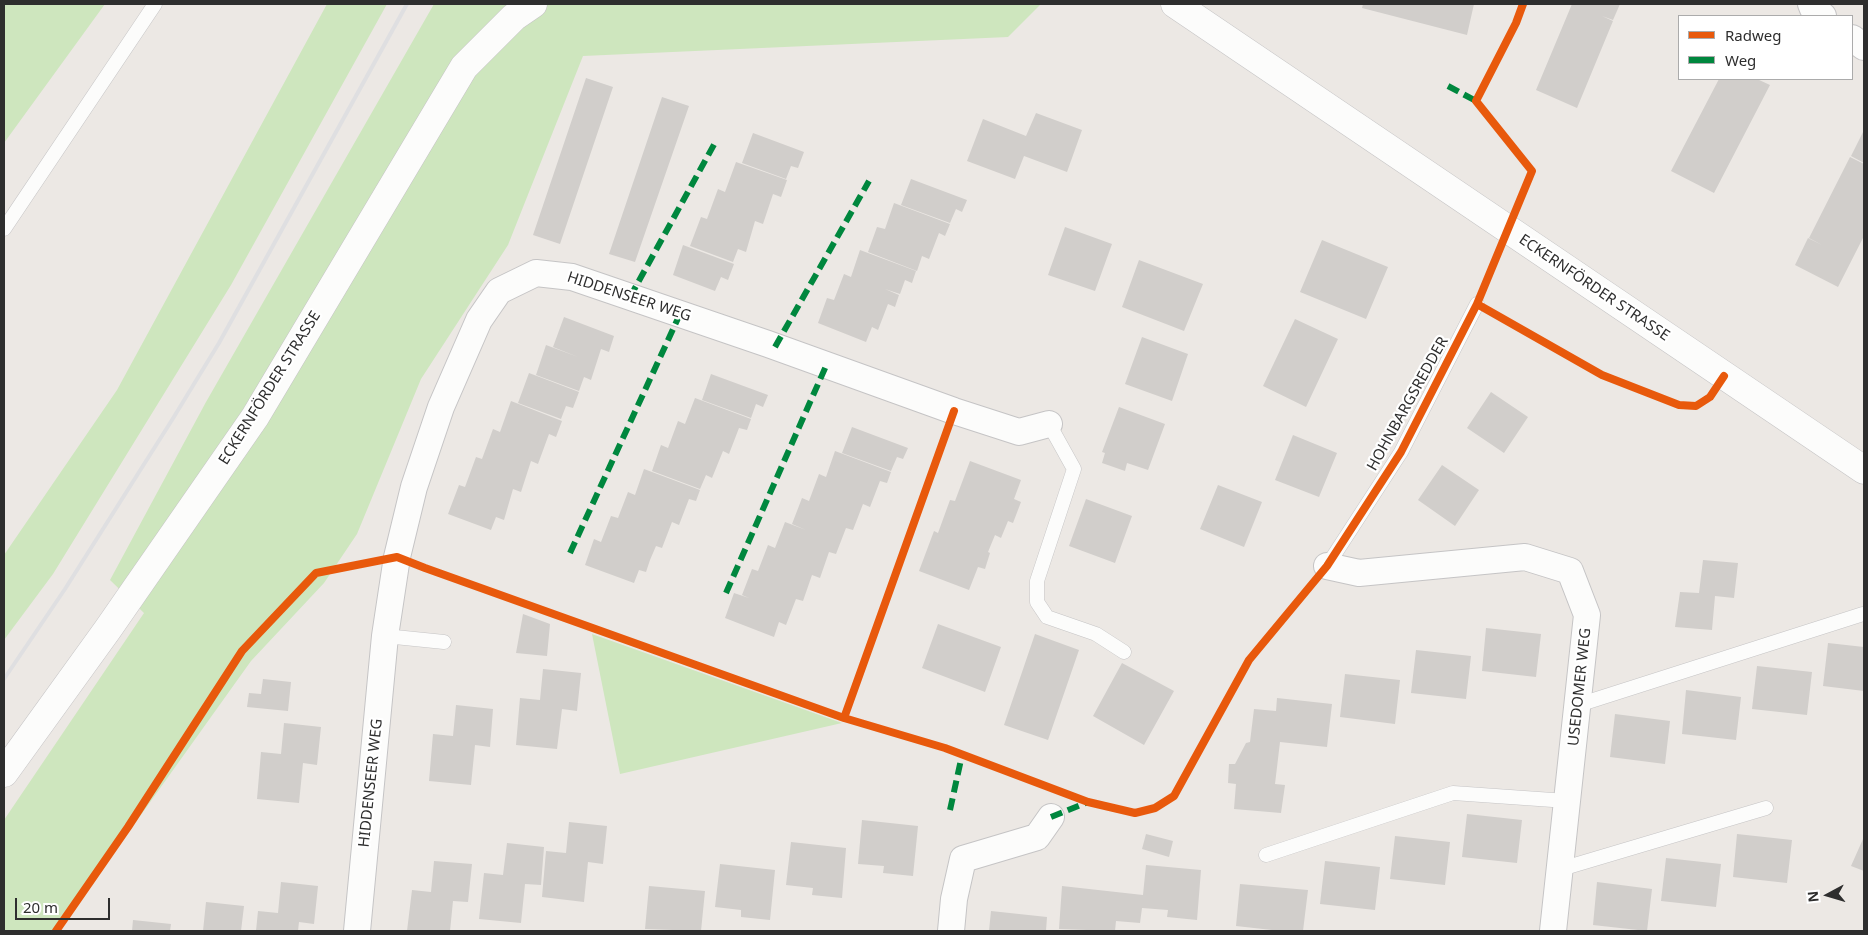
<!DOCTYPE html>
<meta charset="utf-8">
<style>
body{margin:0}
#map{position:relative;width:1868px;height:935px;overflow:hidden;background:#ece8e4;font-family:"Noto Sans",sans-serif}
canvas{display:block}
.frame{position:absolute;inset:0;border:5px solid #2e2e2e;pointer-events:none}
.legend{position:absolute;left:1678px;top:15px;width:175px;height:65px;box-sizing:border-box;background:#fff;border:1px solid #ababab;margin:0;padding:6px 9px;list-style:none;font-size:15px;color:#2e2e2e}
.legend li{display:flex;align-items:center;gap:10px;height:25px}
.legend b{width:25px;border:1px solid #ababab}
.north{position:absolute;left:1803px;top:870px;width:50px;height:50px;-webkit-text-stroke:4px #fff;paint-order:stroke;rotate:264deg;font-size:14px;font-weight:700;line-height:20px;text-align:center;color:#2e2e2e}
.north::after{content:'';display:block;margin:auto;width:18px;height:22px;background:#2e2e2e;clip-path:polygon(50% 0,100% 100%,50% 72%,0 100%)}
.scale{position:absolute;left:15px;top:898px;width:95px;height:22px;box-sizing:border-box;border:2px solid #2e2e2e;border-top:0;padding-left:6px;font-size:15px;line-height:18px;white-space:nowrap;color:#2e2e2e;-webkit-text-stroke:4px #fff;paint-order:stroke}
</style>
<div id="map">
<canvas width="1868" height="935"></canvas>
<div class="frame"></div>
<ul class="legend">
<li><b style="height:6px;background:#e8590c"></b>Radweg</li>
<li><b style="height:6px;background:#00873e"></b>Weg</li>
</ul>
<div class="north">N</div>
<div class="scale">20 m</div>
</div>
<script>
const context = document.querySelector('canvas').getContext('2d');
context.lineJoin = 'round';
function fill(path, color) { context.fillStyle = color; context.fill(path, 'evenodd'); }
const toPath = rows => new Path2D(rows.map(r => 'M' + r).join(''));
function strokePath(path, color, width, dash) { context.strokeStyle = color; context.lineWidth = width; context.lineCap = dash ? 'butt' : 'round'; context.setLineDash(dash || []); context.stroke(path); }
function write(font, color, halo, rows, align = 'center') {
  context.font = font + ' "Noto Sans",sans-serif'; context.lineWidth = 4.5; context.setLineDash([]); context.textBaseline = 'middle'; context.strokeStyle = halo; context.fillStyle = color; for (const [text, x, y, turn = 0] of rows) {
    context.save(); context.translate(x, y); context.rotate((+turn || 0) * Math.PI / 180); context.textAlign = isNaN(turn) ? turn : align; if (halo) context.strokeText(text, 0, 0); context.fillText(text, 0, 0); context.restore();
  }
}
fill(toPath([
 [4,4,105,4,4,143],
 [327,4,387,4,231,285,53,574,4,640,4,555,117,390],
 [434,4,1041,4,1008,37,583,56,508,245,421,379,357,534,324,583,251,661,58,931,4,931,4,820,144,613,110,580,206,402],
 [592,634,842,723,620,774]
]), '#cee6be');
fill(toPath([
 [1363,4,1474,4,1467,35,1362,8],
 [1572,4,1620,4,1613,20,1602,16,1613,21,1577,108,1536,90],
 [586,78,613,87,560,244,533,235],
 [1719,79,1757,79,1770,85,1728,166,1685,144],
 [662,97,689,106,635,262,609,254],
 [1036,113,1082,130,1067,172,1024,156,1015,179,967,161,983,119,1026,136],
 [1864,130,1864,163,1851,156],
 [753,133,804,152,798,168,791,166,786,179,742,163],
 [1685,144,1728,166,1714,193,1671,171],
 [1850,157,1864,164,1864,236,1838,287,1795,265,1808,238,1822,245,1809,238],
 [736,162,787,180,781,197,773,194,763,224,755,221,746,252,738,249,733,262,690,246,701,217,707,219,718,189,725,192],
 [911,179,967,200,962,212,956,209,950,223,901,205],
 [894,203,950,224,945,236,939,233,929,259,922,256,917,271,868,252,877,227,885,229],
 [1065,227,1112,244,1095,291,1048,275],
 [1322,240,1388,267,1366,319,1300,292],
 [683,245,734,264,728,280,721,277,715,291,673,275],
 [860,250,916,271,912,283,905,280,900,294,885,289,899,295,895,307,888,304,878,330,872,327,866,342,818,323,827,298,834,300,844,274,851,277],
 [1139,260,1203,284,1184,331,1122,307],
 [564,317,614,336,609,352,601,349,591,380,584,377,579,391,536,375,546,345,578,357,553,347],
 [1295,319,1338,339,1306,407,1263,386],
 [1142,337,1188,354,1172,401,1125,384],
 [529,373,579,392,573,408,566,406,561,419,518,403],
 [711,374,768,395,763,407,756,404,751,418,702,400],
 [1491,392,1528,417,1504,453,1467,428],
 [695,398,751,419,747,430,739,428,729,454,723,451,712,478,706,475,700,489,652,471,661,445,668,448,678,421,685,424],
 [511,401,562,421,556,437,549,434,538,464,531,461,521,492,513,489,504,520,496,517,491,530,448,514,459,485,465,487,476,457,482,459,493,429,500,432],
 [1119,407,1165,424,1148,470,1127,463,1125,471,1102,463,1105,453,1102,452],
 [852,427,908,448,903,459,897,457,891,471,842,453],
 [1293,435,1337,453,1319,497,1275,480],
 [835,451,891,472,887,483,880,481,870,507,863,504,853,530,846,528,836,554,829,552,820,578,812,575,803,601,796,599,786,625,779,622,774,637,725,618,734,593,749,598,742,595,752,569,758,571,768,545,775,548,785,522,806,530,792,524,802,498,809,501,819,474,826,477],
 [970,461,1021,480,1014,499,1021,502,1013,523,1008,521,1001,538,995,535,988,552,990,553,985,569,978,567,969,590,919,571,934,531,938,533,950,500,955,501],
 [1442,465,1479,490,1455,526,1418,500],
 [644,469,700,490,696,501,689,499,679,525,672,522,662,548,656,546,650,560,641,557,650,560,646,572,639,570,634,583,585,565,594,539,601,542,611,516,618,518,628,492,635,495],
 [1218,485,1262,502,1244,547,1200,529],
 [1086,499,1132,516,1115,563,1069,546],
 [1703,560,1738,563,1734,598,1715,596,1712,630,1675,627,1680,592,1699,593],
 [523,614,550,624,547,656,516,653],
 [938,624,1001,647,985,692,922,668],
 [1486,628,1541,634,1536,677,1482,671],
 [1035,634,1079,650,1048,740,1004,725],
 [1828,643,1864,647,1864,691,1823,686],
 [1416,650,1471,656,1466,699,1411,693],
 [1122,663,1174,691,1144,745,1093,716],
 [1757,666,1812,672,1807,715,1752,709],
 [543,669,581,673,577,711,562,709,557,749,516,745,520,698,540,700],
 [1345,674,1400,680,1395,724,1340,717],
 [263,679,291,682,288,711,247,707,249,693,261,694],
 [1686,690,1741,697,1736,740,1682,734],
 [1277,698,1332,704,1327,747,1280,742,1275,784,1285,785,1281,813,1234,809,1236,784,1228,783,1229,764,1235,764,1246,743,1250,742,1254,709,1276,711],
 [456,705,493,709,490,747,475,745,471,785,429,781,433,734,453,736],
 [1615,714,1670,721,1665,764,1610,757],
 [284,723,321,727,317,765,303,763,299,803,257,799,261,752,281,754],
 [1467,814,1522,820,1517,863,1462,857],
 [862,820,918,826,913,876,883,873,884,866,858,864],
 [569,822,607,826,603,864,588,862,584,902,542,897,546,851,566,853],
 [1146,834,1173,841,1169,857,1142,849],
 [1737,834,1792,840,1787,883,1733,877],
 [1395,836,1450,842,1445,885,1390,879],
 [1863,839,1864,839,1864,871,1851,866],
 [791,842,846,848,842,898,812,895,813,888,786,885],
 [507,843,544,847,541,885,525,884,521,923,479,919,484,873,503,875],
 [1666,858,1721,864,1716,907,1661,901],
 [434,861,472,864,468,902,453,901,450,931,407,931,412,890,431,892],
 [1325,861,1380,867,1375,910,1320,904],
 [720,864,775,870,770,920,741,917,741,910,715,907],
 [1146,865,1201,870,1197,920,1167,917,1168,910,1142,908,1140,923,1116,921,1115,931,1059,929,1062,886,1143,895],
 [281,882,318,886,314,924,299,922,298,931,256,931,258,911,278,913],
 [1597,882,1652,889,1647,931,1593,925],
 [1240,884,1308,890,1303,931,1281,931,1236,926],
 [649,886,705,891,701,931,645,929],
 [206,902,244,906,241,931,203,931],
 [991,911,1047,917,1046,931,989,931],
 [133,920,171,924,170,931,132,931]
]), '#d1cecb');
const service = toPath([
 [4,229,155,4],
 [1049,424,1074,469,1037,581,1037,602,1047,617,1096,634,1124,652],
 [1327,566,1401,452,1477,304],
 [385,636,444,642],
 [1578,705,1863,614],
 [1266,855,1453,793,1567,801],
 [1561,869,1766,808]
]);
const minor = toPath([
 [1811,4,1813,9,1823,16],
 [1852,38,1864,47],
 [1327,566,1359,573,1525,557,1570,571,1587,615,1553,931],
 [357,931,385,636,397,557,414,487,441,407,479,320,499,291,536,273,572,277,768,344,954,411,1019,432,1049,424],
 [951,931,954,899,963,859,1037,837,1051,817]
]);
const tertiary = toPath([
 [1175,4,1864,470],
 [4,773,108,629,255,417,464,67,514,17,533,4]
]);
strokePath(service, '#c5c4c5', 15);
strokePath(minor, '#c5c4c5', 28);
strokePath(tertiary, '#c5c4c5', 29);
strokePath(service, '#fcfcfb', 14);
strokePath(minor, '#fcfcfb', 26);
strokePath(tertiary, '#fcfcfb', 28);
strokePath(toPath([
 [4,679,65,589,172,420,219,343,407,4]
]), '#dfdfe1', 4);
strokePath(toPath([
 [1448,86,1476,101],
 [630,297,716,141],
 [775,347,869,181],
 [570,553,680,314],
 [726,593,826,366],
 [950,810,962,755],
 [1051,817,1088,802]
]), '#00873e', 6, [12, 6]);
strokePath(toPath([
 [1477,304,1602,375,1679,405,1696,406,1710,397,1724,376],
 [844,718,954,411],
 [56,931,128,827,242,651,316,573,397,557,425,568,844,718,945,748,1088,802,1135,813,1155,808,1174,796,1249,660,1327,566,1401,452,1477,304,1532,171,1476,101,1516,23,1523,4]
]), '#e8590c', 8);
write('15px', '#2e2e2e', '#fff', [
 ["ECKERNFÖRDER STRASSE",1594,288,34],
 ["HIDDENSEER WEG",629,297,18],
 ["ECKERNFÖRDER STRASSE",270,388,-58],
 ["HOHNBARGSREDDER",1408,404,-61],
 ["USEDOMER WEG",1580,687,-84],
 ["HIDDENSEER WEG",371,783,-84]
]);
</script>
